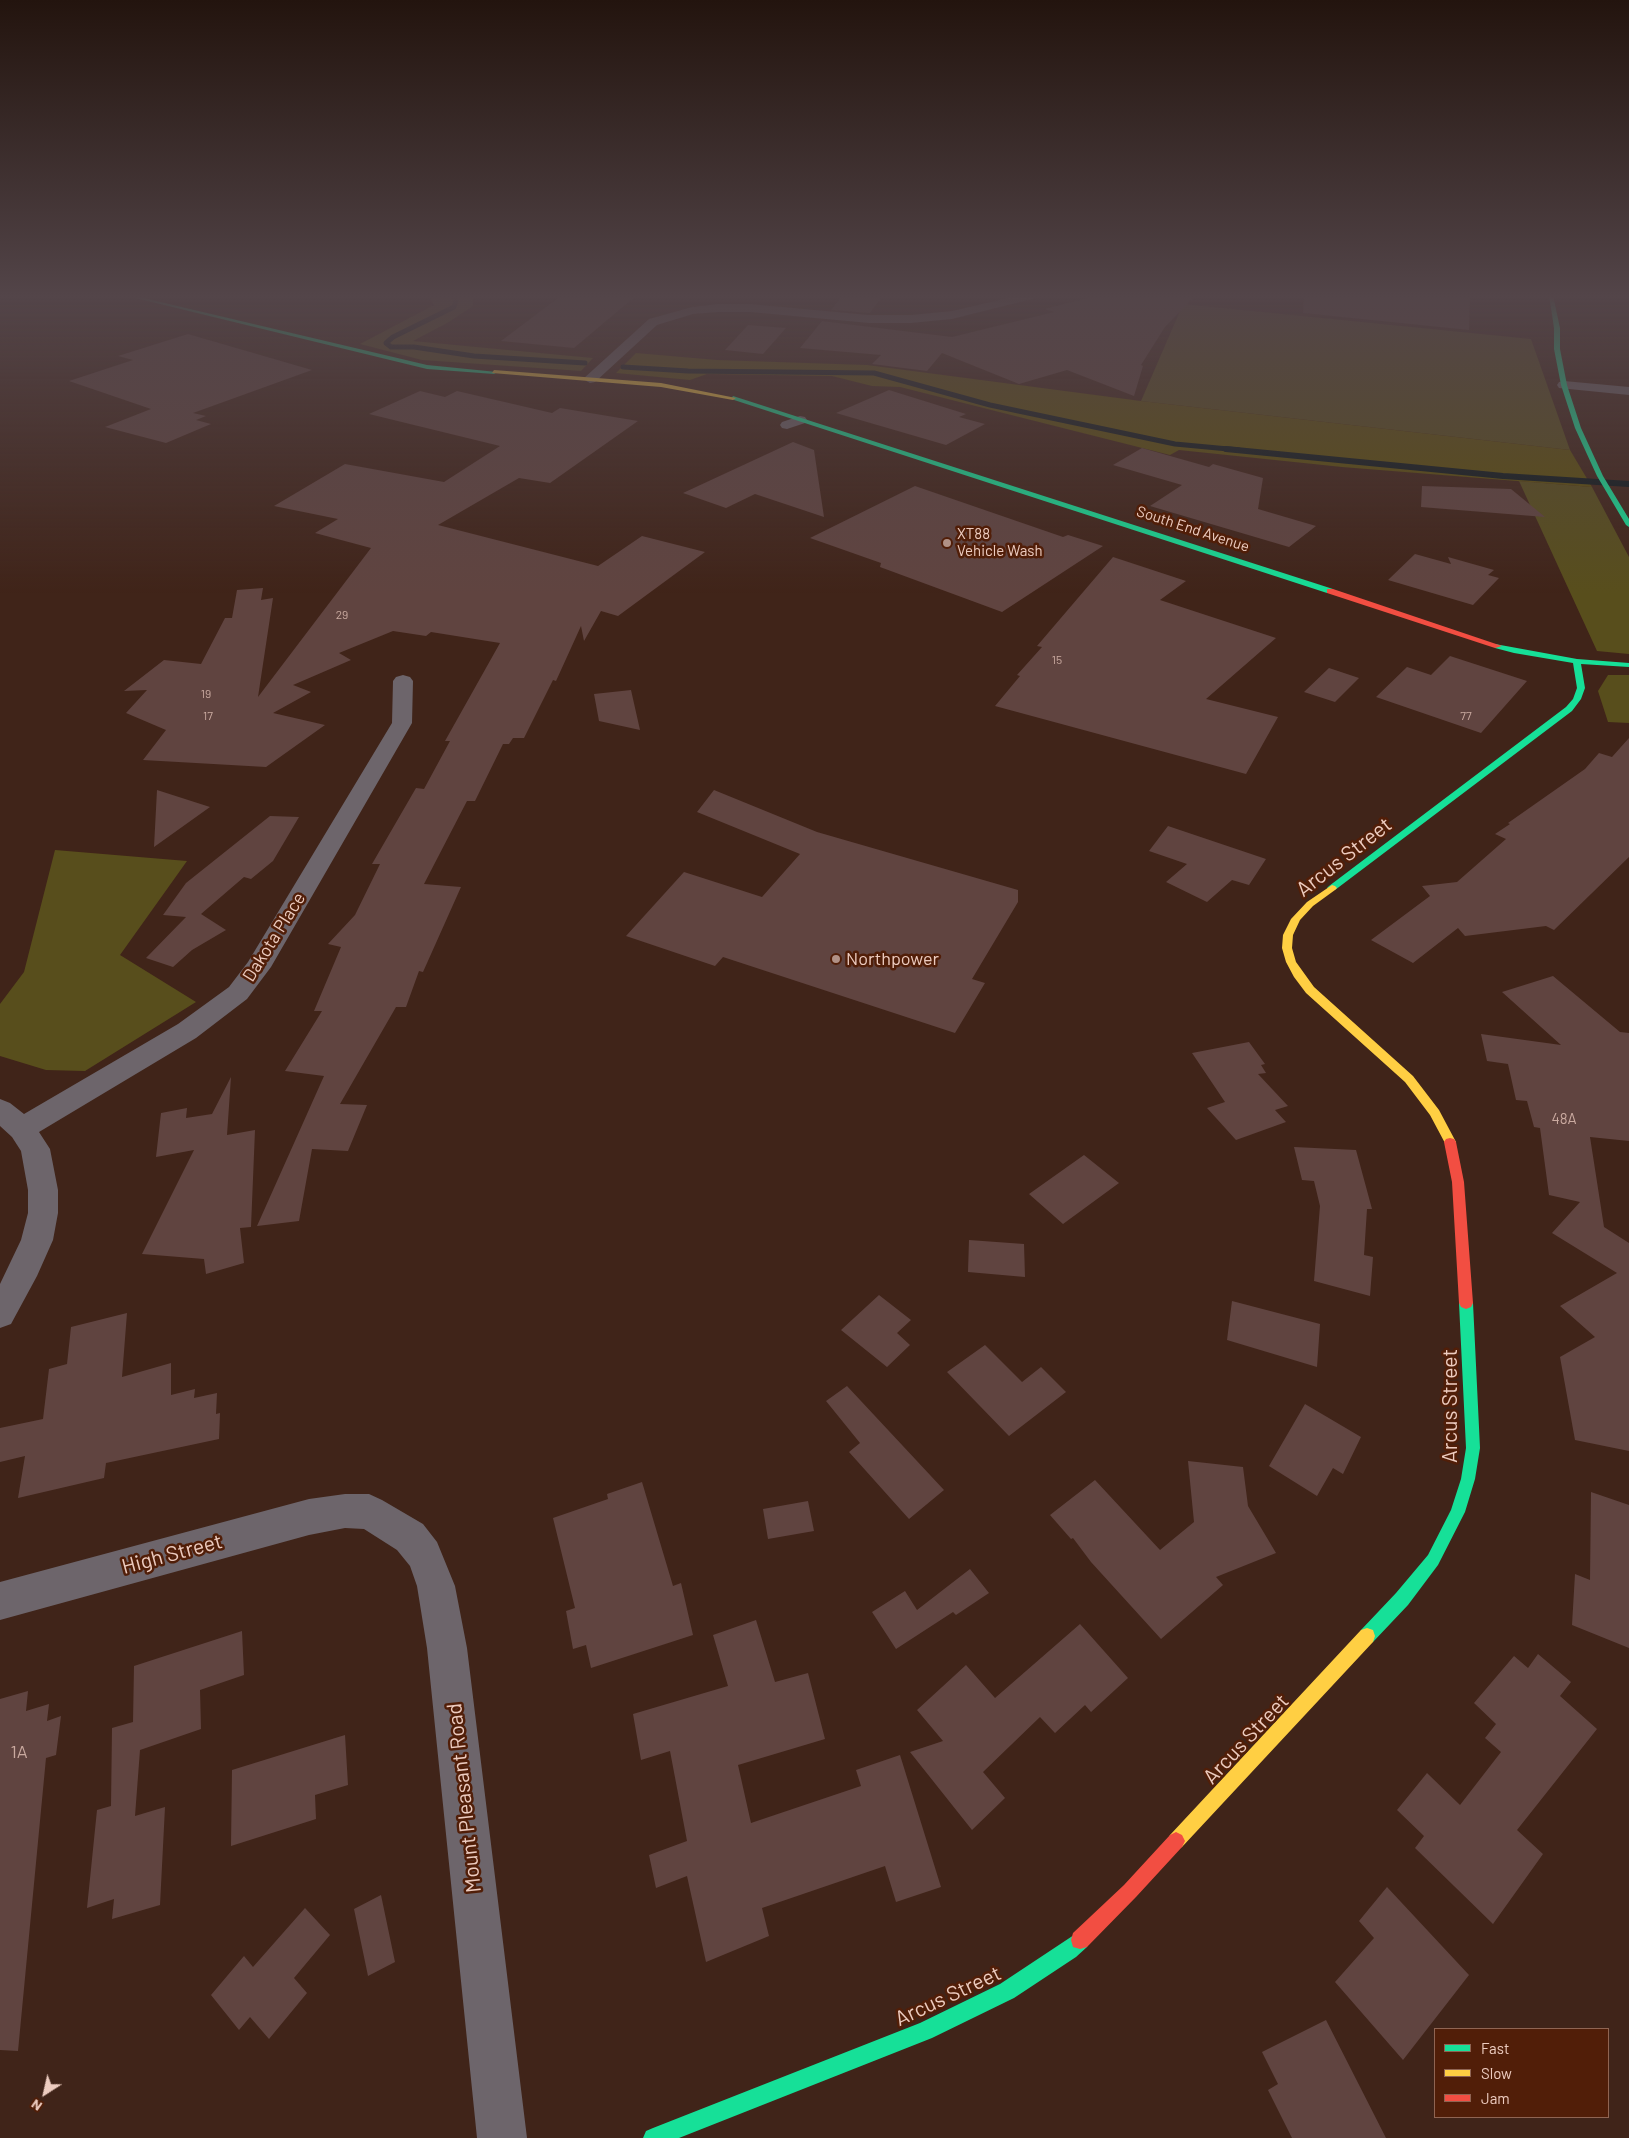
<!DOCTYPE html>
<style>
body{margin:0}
#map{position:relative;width:1629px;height:2138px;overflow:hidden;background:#402419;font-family:Barlow,sans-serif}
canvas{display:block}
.legend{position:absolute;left:1434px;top:2028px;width:175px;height:90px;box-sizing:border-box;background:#511e08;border:1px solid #8f6452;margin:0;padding:6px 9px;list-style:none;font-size:15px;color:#edccc0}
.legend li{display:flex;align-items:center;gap:10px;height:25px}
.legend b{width:25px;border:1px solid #8f6452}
.north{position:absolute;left:20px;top:2068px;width:50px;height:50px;-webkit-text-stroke:4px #511e08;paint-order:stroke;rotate:215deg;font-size:14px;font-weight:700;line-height:20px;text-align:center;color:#edccc0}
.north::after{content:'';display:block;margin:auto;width:18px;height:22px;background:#edccc0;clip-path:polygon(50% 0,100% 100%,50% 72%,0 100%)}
</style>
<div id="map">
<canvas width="1629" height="2138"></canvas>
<ul class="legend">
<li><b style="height:6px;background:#16e098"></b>Fast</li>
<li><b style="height:6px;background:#ffcf43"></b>Slow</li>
<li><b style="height:6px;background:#f24e42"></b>Jam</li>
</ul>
<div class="north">N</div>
</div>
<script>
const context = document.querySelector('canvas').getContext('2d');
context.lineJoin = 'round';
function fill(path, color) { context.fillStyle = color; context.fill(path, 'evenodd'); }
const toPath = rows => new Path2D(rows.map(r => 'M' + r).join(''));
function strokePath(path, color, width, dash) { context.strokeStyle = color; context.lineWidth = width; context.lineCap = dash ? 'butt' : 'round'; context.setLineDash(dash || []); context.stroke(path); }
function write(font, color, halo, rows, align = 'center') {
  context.font = font + ' Barlow,sans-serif'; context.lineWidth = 5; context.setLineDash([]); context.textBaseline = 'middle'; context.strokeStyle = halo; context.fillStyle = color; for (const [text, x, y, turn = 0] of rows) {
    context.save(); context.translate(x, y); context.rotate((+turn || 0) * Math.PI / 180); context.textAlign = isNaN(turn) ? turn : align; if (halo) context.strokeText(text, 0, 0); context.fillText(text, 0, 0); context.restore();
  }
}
fill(toPath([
 [429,295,473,295,473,306,449,322,413,341,593,358,581,371,422,360,360,344,434,305],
 [1183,304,1531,339,1570,450,1141,401],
 [1519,481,1592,487,1629,557,1629,654,1597,651],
 [1608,675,1629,675,1629,723,1608,722,1598,691],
 [55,850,187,861,120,955,196,1002,85,1071,46,1070,0,1056,0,1004,24,972]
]), '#584e1c');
fill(toPath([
 [636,353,717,360,867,365,1141,401,1570,450,1592,487,1342,467,1179,450,1170,455,900,387,872,386,832,376,707,374,690,380,616,373]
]), '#5c4f0c');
strokePath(toPath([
 [453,295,456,301,454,307,393,337,386,343,391,347,414,347,474,356,585,363],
 [623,367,688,371,874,373,990,405,1175,444,1239,450]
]), '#0d181c', 5);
strokePath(toPath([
 [1226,449,1503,476,1629,484]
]), '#0d181c', 6);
fill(toPath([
 [562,295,637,295,574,348,501,341],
 [843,295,883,295,870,313,831,310],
 [1100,295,1196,295,1165,327,1141,365,1143,366,1134,396,1067,370,1019,384,942,353,927,371,872,364,881,355,800,348,822,321,952,337,1054,312,1044,309],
 [1304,295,1470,295,1469,330,1303,313],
 [748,325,786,328,763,354,725,350],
 [188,334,312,370,193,413,206,416,196,420,211,424,166,443,105,427,151,409,69,381,133,360,118,356],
 [889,390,966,414,959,417,985,424,946,445,836,413],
 [420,391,445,397,457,391,552,413,560,408,638,421,550,483,519,478,438,525,598,566,642,536,705,552,618,616,601,611,584,641,581,626,556,681,553,680,524,738,513,738,509,744,503,744,475,801,467,801,424,884,461,887,423,972,419,971,406,1007,396,1007,340,1104,367,1105,348,1151,312,1149,299,1221,257,1226,324,1076,285,1071,322,1011,314,1011,341,947,328,944,355,915,380,864,372,864,416,788,424,789,450,741,445,741,500,643,431,632,426,636,393,631,339,653,351,660,293,685,311,692,273,713,325,725,266,767,143,760,166,730,126,713,147,690,124,691,164,660,201,664,225,618,232,618,237,590,263,588,261,600,273,598,258,697,371,548,315,533,338,519,274,506,345,464,444,482,500,446,369,414],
 [793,442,814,450,824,517,755,494,726,508,683,493],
 [1142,448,1209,467,1213,464,1263,478,1258,509,1316,526,1289,547,1150,506,1182,485,1113,465],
 [915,486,1063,537,1068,535,1103,546,1002,612,880,567,881,563,810,538],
 [1422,486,1511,489,1545,517,1421,507],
 [1415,554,1451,564,1448,557,1494,570,1488,575,1499,578,1473,605,1388,580],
 [1113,557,1186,581,1160,600,1276,638,1206,699,1278,717,1246,774,995,706,1020,676,1017,675,1042,647,1037,646],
 [1450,656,1527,681,1481,733,1376,697,1407,667,1431,675],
 [1329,668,1359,678,1335,702,1304,692],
 [631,690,640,730,599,721,594,694],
 [1629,738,1629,857,1554,930,1546,926,1465,936,1458,928,1413,963,1371,940,1430,896,1422,886,1457,882,1506,839,1495,834,1510,824,1508,823,1585,769,1599,753,1612,757],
 [157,790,210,807,154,847],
 [714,790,817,832,1018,890,1018,902,972,979,985,983,955,1033,723,957,715,966,626,936,684,872,762,897,800,854,697,812],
 [270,816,299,817,273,861,251,879,244,877,201,914,226,930,192,950,173,967,146,958,186,917,163,915,186,883],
 [1168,826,1266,859,1249,885,1232,880,1207,902,1166,882,1187,864,1149,851],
 [1553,976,1620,1032,1629,1033,1629,1141,1590,1137,1604,1227,1629,1243,1629,1451,1575,1440,1560,1357,1595,1337,1560,1306,1617,1273,1552,1233,1580,1202,1549,1195,1540,1128,1534,1127,1527,1101,1516,1100,1508,1064,1487,1061,1481,1034,1561,1045,1502,992],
 [1249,1042,1265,1064,1261,1065,1266,1073,1258,1074,1288,1106,1275,1110,1286,1122,1236,1140,1207,1108,1225,1102,1192,1053],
 [231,1077,227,1135,255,1130,251,1227,240,1228,244,1263,206,1274,204,1259,142,1254,194,1150,156,1157,161,1113,187,1108,186,1118,212,1114],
 [1294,1147,1356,1150,1372,1209,1367,1209,1364,1255,1373,1257,1370,1296,1314,1281,1320,1206,1314,1181,1302,1180],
 [1084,1155,1119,1183,1063,1224,1029,1194],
 [969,1240,1024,1244,1025,1277,968,1272],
 [879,1295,911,1320,897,1333,910,1345,887,1367,841,1330],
 [1232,1301,1320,1324,1317,1367,1227,1340],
 [127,1313,122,1377,171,1363,171,1395,195,1389,194,1398,217,1393,216,1414,220,1413,219,1439,106,1463,104,1478,18,1498,25,1456,0,1462,0,1428,43,1419,49,1369,67,1364,71,1327],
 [985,1345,1022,1382,1041,1367,1066,1392,1009,1436,947,1372],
 [847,1386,944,1490,909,1519,849,1452,860,1443,826,1401],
 [1305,1404,1361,1437,1343,1474,1333,1468,1317,1496,1269,1466],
 [1188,1461,1243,1467,1248,1506,1276,1553,1216,1577,1223,1585,1161,1639,1091,1562,1073,1538,1071,1539,1050,1515,1095,1480,1160,1550,1194,1522],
 [642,1482,673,1586,681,1583,693,1635,591,1668,586,1645,573,1649,566,1611,575,1608,553,1518,608,1499,607,1494],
 [1591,1492,1629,1505,1629,1648,1572,1625,1575,1574,1590,1580],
 [808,1501,814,1531,768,1539,763,1509],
 [970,1569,989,1593,956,1615,953,1612,896,1649,872,1612,905,1591,917,1610],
 [756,1620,775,1682,808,1673,825,1739,738,1765,751,1823,861,1786,856,1770,900,1755,941,1887,896,1902,885,1866,762,1908,769,1936,706,1962,687,1876,656,1888,649,1855,687,1841,670,1751,641,1760,633,1714,728,1686,713,1635],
 [1080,1624,1128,1678,1091,1712,1085,1705,1055,1733,1040,1717,983,1772,1005,1798,972,1830,910,1752,943,1741,917,1710,966,1665,995,1698],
 [242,1631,244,1675,200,1690,201,1729,140,1750,135,1816,165,1807,160,1905,112,1919,114,1899,87,1908,97,1810,111,1806,112,1728,133,1722,134,1666],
 [1538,1654,1571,1682,1560,1696,1597,1729,1517,1830,1543,1854,1493,1924,1415,1848,1424,1836,1397,1810,1427,1773,1460,1805,1501,1752,1485,1738,1496,1724,1474,1703,1514,1656,1528,1668],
 [28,1691,26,1711,49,1704,47,1721,61,1716,56,1755,46,1758,18,2051,0,2050,0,1699],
 [345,1735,348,1785,315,1795,316,1819,231,1846,232,1770],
 [1387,1887,1469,1975,1403,2060,1335,1982,1374,1938,1359,1921],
 [381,1895,395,1962,368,1976,354,1909],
 [305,1908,330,1935,294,1978,307,1993,269,2039,250,2017,239,2030,211,1995,244,1956,253,1967],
 [1326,2020,1386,2138,1292,2138,1268,2090,1278,2084,1262,2052]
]), '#604440');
fill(toPath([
 [1021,295,1042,295,1040,297,952,319,911,323,869,323,750,312,718,312,693,314,657,325,595,382,590,383,583,379,649,319,692,307,718,304,750,304,869,315,911,315,952,311,1021,295],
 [1564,381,1629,387,1629,395,1559,388,1557,385,1559,382,1564,381],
 [800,416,805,417,807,420,805,423,787,429,782,428,780,425,782,422,800,416],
 [403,675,410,677,413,681,412,723,271,967,247,999,196,1038,39,1132,50,1149,58,1190,58,1213,53,1240,37,1276,11,1324,0,1328,0,1284,21,1240,28,1213,28,1190,21,1151,12,1137,0,1126,0,1099,10,1103,24,1114,178,1024,229,987,248,962,392,723,393,681,396,677,403,675],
 [345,1494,369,1494,382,1500,423,1524,437,1542,455,1586,467,1648,527,2138,477,2138,427,1648,417,1586,410,1566,397,1550,364,1529,345,1528,309,1535,0,1620,0,1582,309,1499,345,1494]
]), '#6d656b');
fill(toPath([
 [123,295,131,295,427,365,497,372,494,374,427,369,123,295],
 [1549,295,1553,295,1560,328,1560,349,1567,385,1581,428,1603,476,1629,519,1629,527,1626,525,1597,476,1575,428,1561,385,1554,349,1554,328,1549,295],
 [733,396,1333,589,1334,591,1327,593,731,399,733,396],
 [1495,644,1577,659,1629,663,1629,667,1581,664,1585,688,1581,699,1572,711,1335,890,1329,890,1327,888,1329,886,1566,707,1573,699,1577,688,1573,663,1514,653,1495,648,1495,644],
 [1466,1297,1471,1299,1473,1303,1480,1448,1475,1479,1465,1512,1438,1565,1408,1605,1373,1642,1367,1644,1361,1642,1359,1636,1361,1630,1396,1593,1428,1555,1451,1510,1461,1479,1466,1448,1459,1303,1461,1299,1466,1297],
 [1080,1931,1087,1933,1089,1940,1087,1947,1076,1957,1014,1998,932,2038,679,2138,643,2138,646,2131,653,2128,920,2023,1000,1984,1080,1931]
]), '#16e098');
fill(toPath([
 [494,370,661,383,736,398,733,400,661,387,492,373,494,370],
 [1332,885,1335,886,1337,888,1335,890,1313,906,1300,920,1293,935,1292,948,1296,962,1314,987,1413,1076,1439,1110,1456,1142,1454,1145,1446,1145,1430,1115,1405,1082,1306,993,1294,977,1286,962,1282,948,1283,935,1291,919,1307,902,1332,885],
 [1367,1628,1373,1630,1375,1636,1373,1642,1182,1847,1176,1850,1170,1847,1167,1841,1170,1835,1361,1630,1367,1628]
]), '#ffcf43');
fill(toPath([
 [1327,589,1333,589,1502,646,1495,648,1327,593,1327,589],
 [1450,1138,1454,1139,1456,1142,1464,1182,1473,1303,1471,1307,1466,1309,1461,1307,1459,1303,1452,1182,1444,1142,1446,1139,1450,1138],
 [1176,1832,1182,1835,1185,1841,1182,1847,1136,1897,1087,1947,1080,1949,1073,1947,1071,1940,1073,1933,1124,1885,1170,1835,1176,1832]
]), '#f24e42');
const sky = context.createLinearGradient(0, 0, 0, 594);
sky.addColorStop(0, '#23140e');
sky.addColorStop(0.5, '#534549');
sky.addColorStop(1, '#53454900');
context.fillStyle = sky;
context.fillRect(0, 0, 1629, 594);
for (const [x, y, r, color] of [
 [947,543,5,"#b09186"],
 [836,959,5,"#b09186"]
]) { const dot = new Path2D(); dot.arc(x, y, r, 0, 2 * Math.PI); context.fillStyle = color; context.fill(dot); strokePath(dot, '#511e08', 2); }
write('12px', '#caaaa0', null, [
 ["29",342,615],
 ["15",1057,660],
 ["19",206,694],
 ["17",208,716],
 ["77",1466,716]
]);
write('15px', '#edccc0', '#511e08', [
 ["South End Avenue",1193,529,18]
]);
write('15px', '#edccc0', '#511e08', [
 ["XT88",957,534],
 ["Vehicle Wash",957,551]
], 'left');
write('15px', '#caaaa0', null, [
 ["48A",1564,1119]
]);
write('18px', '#edccc0', '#511e08', [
 ["Dakota Place",274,937,-58]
]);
write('18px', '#edccc0', '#511e08', [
 ["Northpower",846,959]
], 'left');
write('18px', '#caaaa0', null, [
 ["1A",19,1752]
]);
write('21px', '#edccc0', '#511e08', [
 ["Arcus Street",1344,857,-38],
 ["Arcus Street",1450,1406,-90],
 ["High Street",172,1554,-15],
 ["Arcus Street",1246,1739,-47],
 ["Mount Pleasant Road",464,1798,-96],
 ["Arcus Street",948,1996,-25]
]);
</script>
